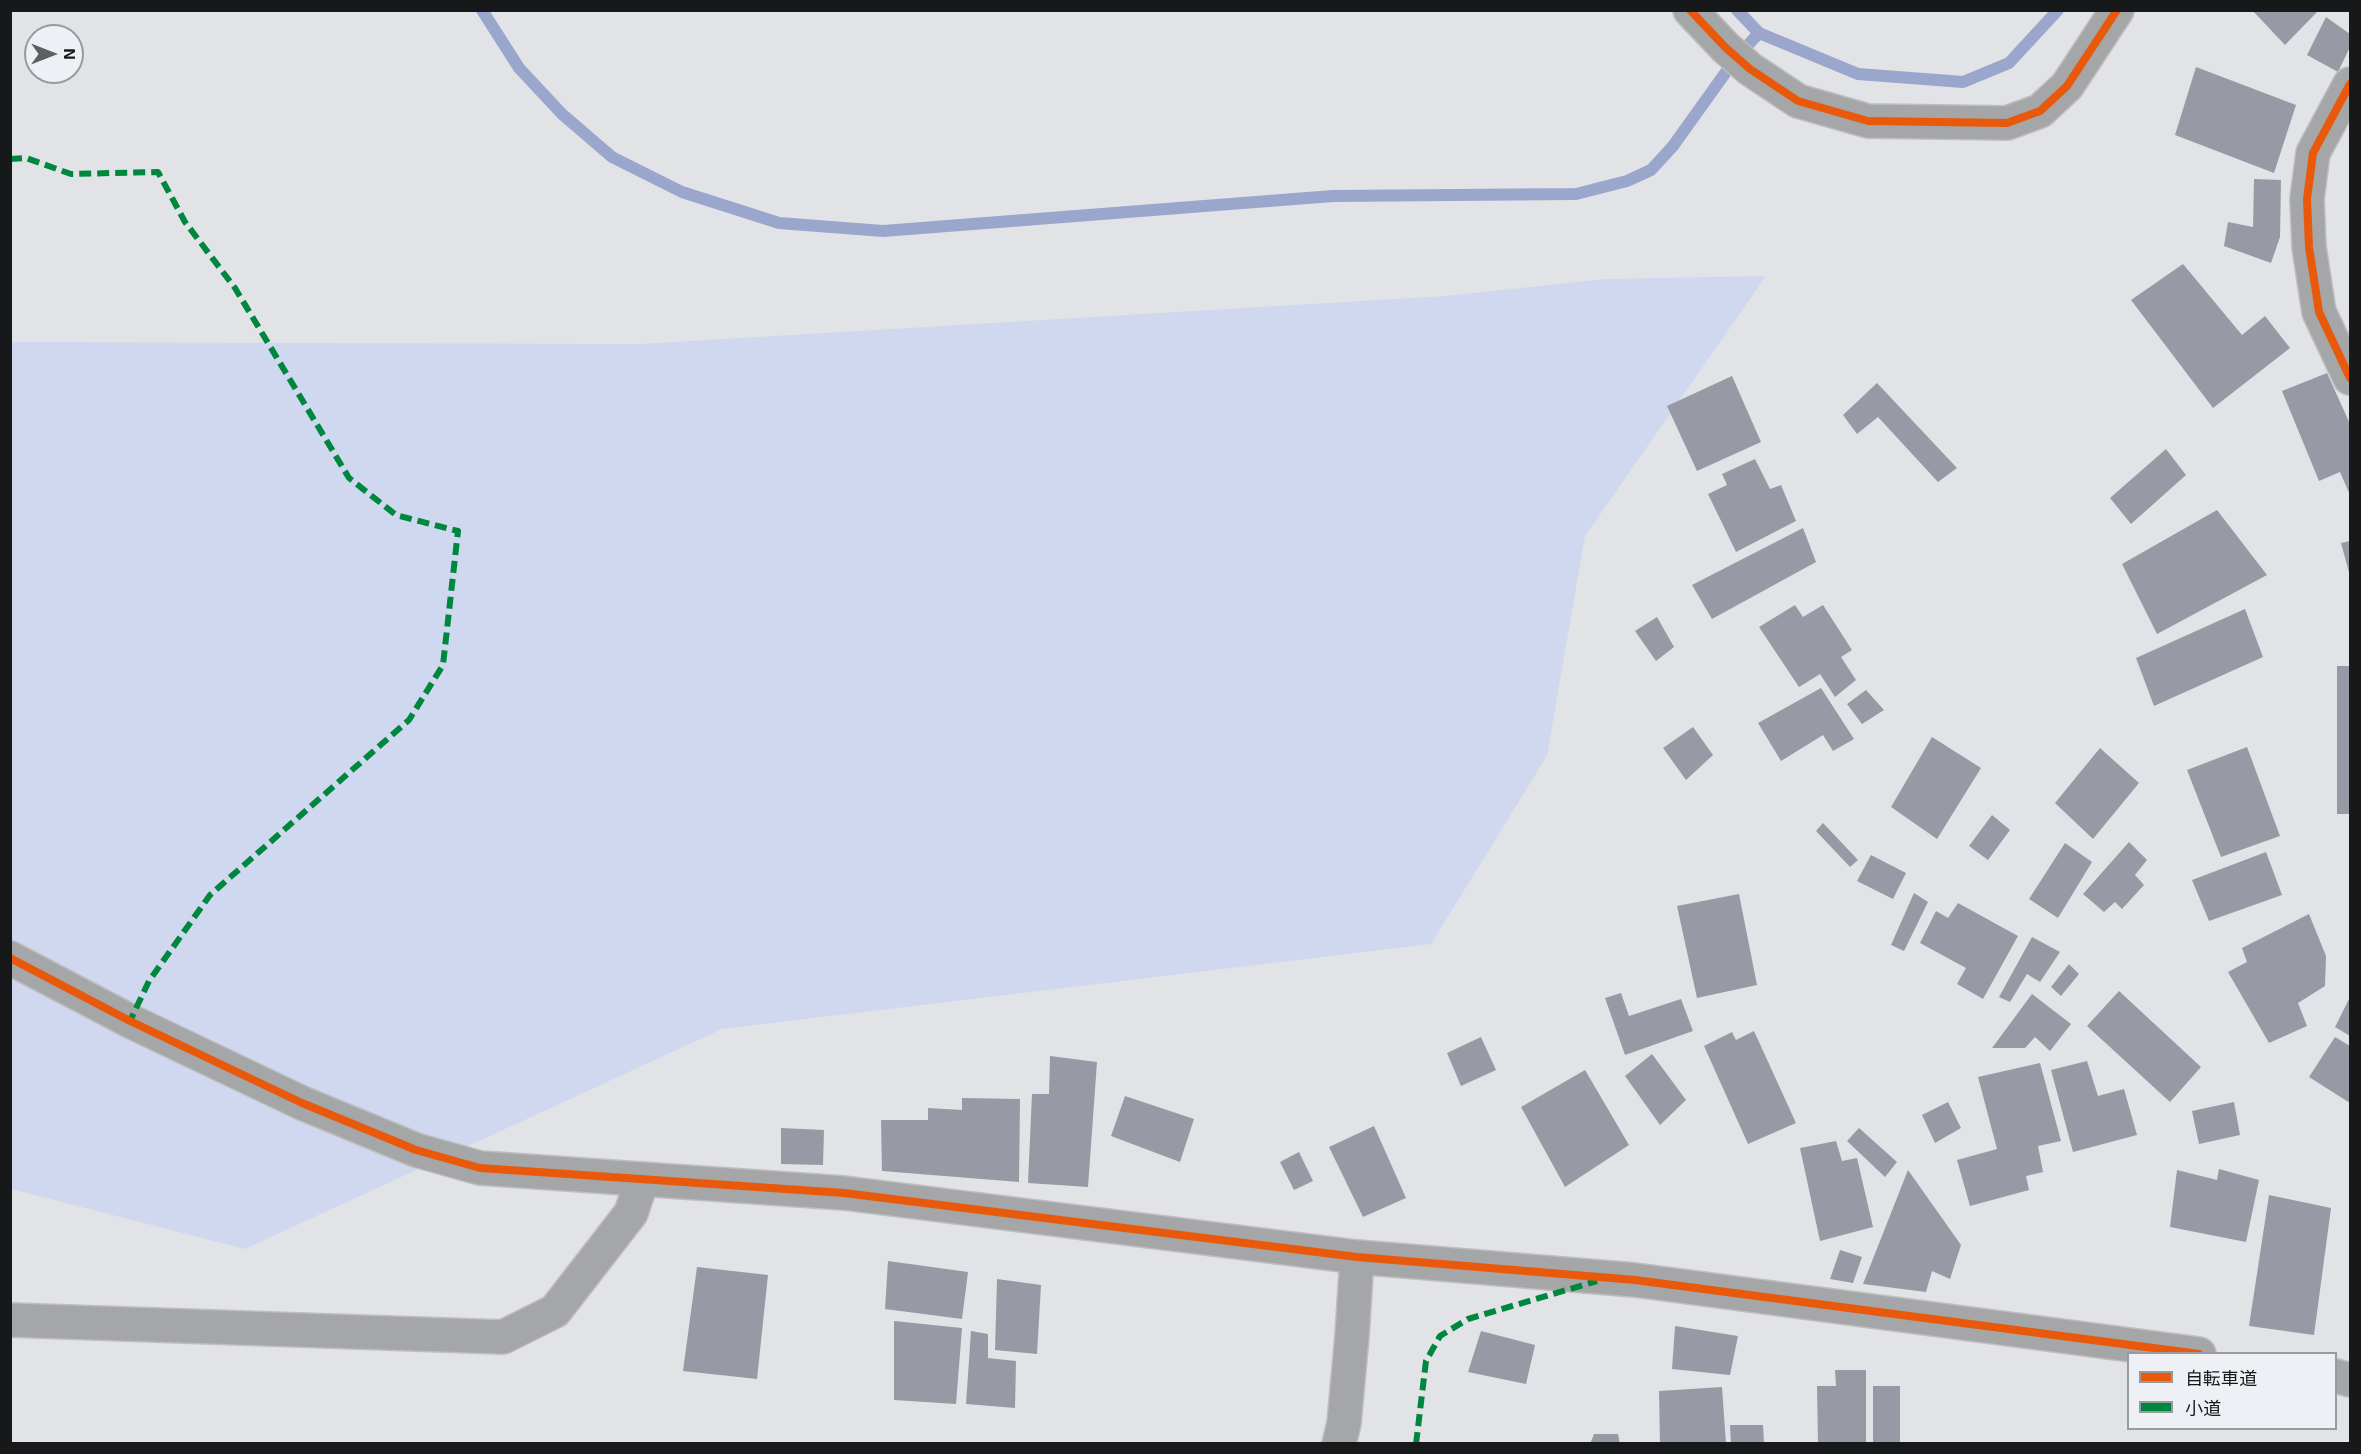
<!DOCTYPE html>
<meta charset="utf-8">
<style>
body{margin:0}
#map{position:relative;width:2361px;height:1454px;overflow:hidden;background:#e2e3e6;font-family:"Exo 2","Noto Sans JP",sans-serif}
canvas{display:block}
.frame{position:absolute;inset:0;border:12px solid #17181a;pointer-events:none}
.legend{position:absolute;left:2127px;top:1352px;width:210px;height:78px;box-sizing:border-box;background:#eef0f6;border:2px solid #989a9e;margin:0;padding:8px 10px;list-style:none;font-size:18px;color:#17181a}
.legend li{display:flex;align-items:center;gap:12px;height:30px}
.legend b{width:30px;border:2px solid #989a9e}
.north{position:absolute;left:24px;top:24px;width:60px;height:60px;box-sizing:border-box;background:#eef0f6;border:2px solid #989a9e;border-radius:50%;rotate:90deg;font-size:16px;font-weight:700;line-height:24px;text-align:center;color:#17181a}
.north::after{content:'';display:block;margin:auto;width:21px;height:27px;background:#5e5f61;clip-path:polygon(50% 0,100% 100%,50% 72%,0 100%)}
</style>
<div id="map">
<canvas width="2361" height="1454"></canvas>
<div class="frame"></div>
<ul class="legend">
<li><b style="height:8px;background:#e8590c"></b>自転車道</li>
<li><b style="height:8px;background:#00873e"></b>小道</li>
</ul>
<div class="north">N</div>
</div>
<script>
const context = document.querySelector('canvas').getContext('2d');
context.lineJoin = 'round';
function fill(path, color) { context.fillStyle = color; context.fill(path, 'evenodd'); }
const toPath = rows => new Path2D(rows.map(r => 'M' + r).join(''));
function strokePath(path, color, width, dash) { context.strokeStyle = color; context.lineWidth = width; context.lineCap = dash ? 'butt' : 'round'; context.setLineDash(dash || []); context.stroke(path); }
fill(toPath([
 [1766,276,1585,536,1547,756,1431,944,722,1029,245,1249,11,1189,10,342,640,344,1445,296,1606,279]
]), '#d0d8ef');
strokePath(toPath([
 [482,10,519,68,562,114,612,157,682,192,779,223,883,231,1333,196,1576,194,1627,181,1651,170,1673,146,1736,58,1759,33],
 [1737,10,1759,33,1858,74,1963,82,2009,63,2058,10]
]), '#9ba6cd', 12);
fill(toPath([
 [2252,10,2319,10,2285,45],
 [2326,17,2350,34,2350,47,2338,72,2307,55],
 [2196,67,2296,105,2274,173,2175,135],
 [2254,179,2281,180,2280,237,2271,263,2224,246,2228,222,2253,227],
 [2183,264,2242,335,2265,316,2290,348,2213,408,2131,300],
 [2327,373,2350,424,2350,495,2340,472,2319,481,2282,391],
 [1732,376,1761,442,1697,471,1667,406],
 [1877,383,1957,468,1938,482,1878,417,1857,434,1843,415],
 [2166,449,2186,475,2131,524,2110,498],
 [1755,459,1770,489,1781,485,1796,521,1736,552,1708,494,1727,485,1722,474],
 [2217,510,2267,575,2157,634,2122,564],
 [1803,528,1816,562,1712,619,1692,585],
 [2350,541,2350,576,2341,543],
 [1795,605,1803,617,1823,605,1852,650,1841,657,1856,680,1835,697,1820,674,1799,687,1759,627],
 [2245,609,2263,657,2154,706,2136,658],
 [1657,617,1674,647,1656,661,1635,631],
 [2337,666,2350,666,2350,814,2337,814],
 [1821,688,1854,739,1833,751,1823,735,1781,761,1758,723],
 [1866,690,1884,710,1862,724,1847,704],
 [1693,727,1713,755,1686,780,1663,748],
 [1932,737,1981,768,1937,839,1891,807],
 [2247,747,2280,836,2221,857,2187,770],
 [2100,748,2139,783,2093,839,2055,803],
 [1992,815,2010,830,1988,860,1969,846],
 [1823,823,1858,860,1850,867,1816,831],
 [2129,842,2147,860,2135,875,2144,885,2122,909,2115,902,2104,912,2083,894],
 [2065,843,2092,862,2058,918,2029,899],
 [2266,852,2282,895,2209,921,2192,880],
 [1871,855,1906,873,1893,899,1857,881],
 [1914,893,1928,902,1904,951,1891,945],
 [1739,894,1757,985,1697,998,1677,906],
 [1958,903,2018,936,1983,999,1957,984,1966,968,1920,943,1936,911,1948,918],
 [2309,914,2326,956,2325,986,2298,1003,2307,1026,2269,1043,2228,972,2247,962,2242,948],
 [2032,937,2060,952,2040,982,2027,974,2010,1002,1999,997],
 [2069,964,2079,974,2061,996,2051,987],
 [2119,991,2201,1067,2170,1102,2087,1026],
 [1621,993,1629,1016,1681,999,1693,1031,1625,1055,1605,998],
 [2032,994,2071,1024,2050,1051,2035,1037,2025,1048,1992,1048],
 [2350,997,2350,1036,2335,1027],
 [1754,1031,1796,1123,1748,1144,1704,1046,1732,1032,1736,1040],
 [1481,1037,1496,1070,1461,1086,1447,1053],
 [2335,1037,2350,1046,2350,1103,2309,1077],
 [1652,1054,1686,1100,1660,1125,1625,1076],
 [1050,1056,1097,1062,1088,1187,1028,1183,1032,1094,1049,1094],
 [2087,1061,2098,1096,2124,1089,2137,1135,2073,1152,2051,1070],
 [2040,1063,2061,1141,2038,1146,2043,1172,2026,1176,2029,1190,1970,1206,1957,1160,1997,1149,1978,1077],
 [1585,1070,1629,1145,1565,1187,1521,1107],
 [1125,1096,1194,1119,1180,1162,1111,1136],
 [962,1098,1020,1099,1019,1182,882,1171,881,1120,928,1120,928,1108,962,1110],
 [1948,1102,1961,1128,1935,1143,1922,1115],
 [2234,1102,2240,1135,2199,1144,2192,1111],
 [1374,1126,1406,1198,1363,1217,1329,1147],
 [781,1128,824,1130,823,1165,781,1164],
 [1859,1128,1897,1162,1885,1177,1847,1141],
 [1836,1141,1842,1161,1857,1158,1873,1227,1820,1241,1800,1148],
 [1299,1152,1313,1181,1294,1190,1280,1162],
 [2219,1169,2259,1180,2246,1242,2170,1227,2177,1170,2217,1180],
 [1908,1170,1961,1245,1950,1279,1932,1271,1926,1292,1863,1284],
 [2269,1195,2331,1208,2314,1335,2249,1326],
 [1840,1250,1862,1257,1853,1283,1830,1279],
 [888,1261,968,1272,962,1319,885,1309],
 [697,1267,768,1275,757,1379,683,1371],
 [997,1279,1041,1285,1037,1354,995,1350],
 [894,1321,962,1328,956,1404,894,1400],
 [1675,1326,1738,1336,1730,1375,1672,1369],
 [971,1331,988,1334,988,1358,1016,1361,1015,1408,966,1404],
 [1481,1331,1535,1345,1526,1384,1468,1372],
 [1835,1370,1866,1370,1866,1444,1818,1444,1817,1386,1836,1386],
 [1873,1386,1900,1386,1900,1444,1873,1444],
 [1722,1387,1726,1444,1660,1444,1659,1391],
 [1730,1425,1763,1425,1764,1444,1731,1444],
 [1594,1434,1618,1434,1620,1444,1590,1444]
]), '#979aa5');
const minor = toPath([
 [1690,10,1726,48,1750,69,1798,101,1868,121,2007,123,2040,111,2067,86,2117,10],
 [2350,84,2313,153,2307,199,2309,247,2319,312,2350,378],
 [10,1320,503,1337,555,1311,631,1213,642,1180]
]);
const tertiary = toPath([
 [10,958,130,1021,302,1103,416,1150,480,1168,844,1193,1357,1257,1635,1280,2199,1354],
 [2336,1376,2350,1380],
 [1339,1444,1344,1423,1352,1336,1357,1257]
]);
strokePath(minor, '#bebec0', 36);
strokePath(tertiary, '#bebec0', 36);
strokePath(minor, '#a5a6a7', 33);
strokePath(tertiary, '#a5a6a7', 33);
strokePath(toPath([
 [10,159,26,158,71,174,158,172,185,222,235,288,349,478,396,515,458,531,443,665,409,720,210,895,149,981,130,1021],
 [1416,1444,1426,1361,1440,1336,1468,1319,1597,1281]
]), '#00873e', 6, [12, 6]);
strokePath(toPath([
 [1690,10,1726,48,1750,69,1798,101,1868,121,2007,123,2040,111,2067,86,2117,10],
 [2350,84,2313,153,2307,199,2309,247,2319,312,2350,378],
 [10,958,130,1021,302,1103,416,1150,480,1168,844,1193,1357,1257,1635,1280,2199,1354]
]), '#e8590c', 8);
</script>
